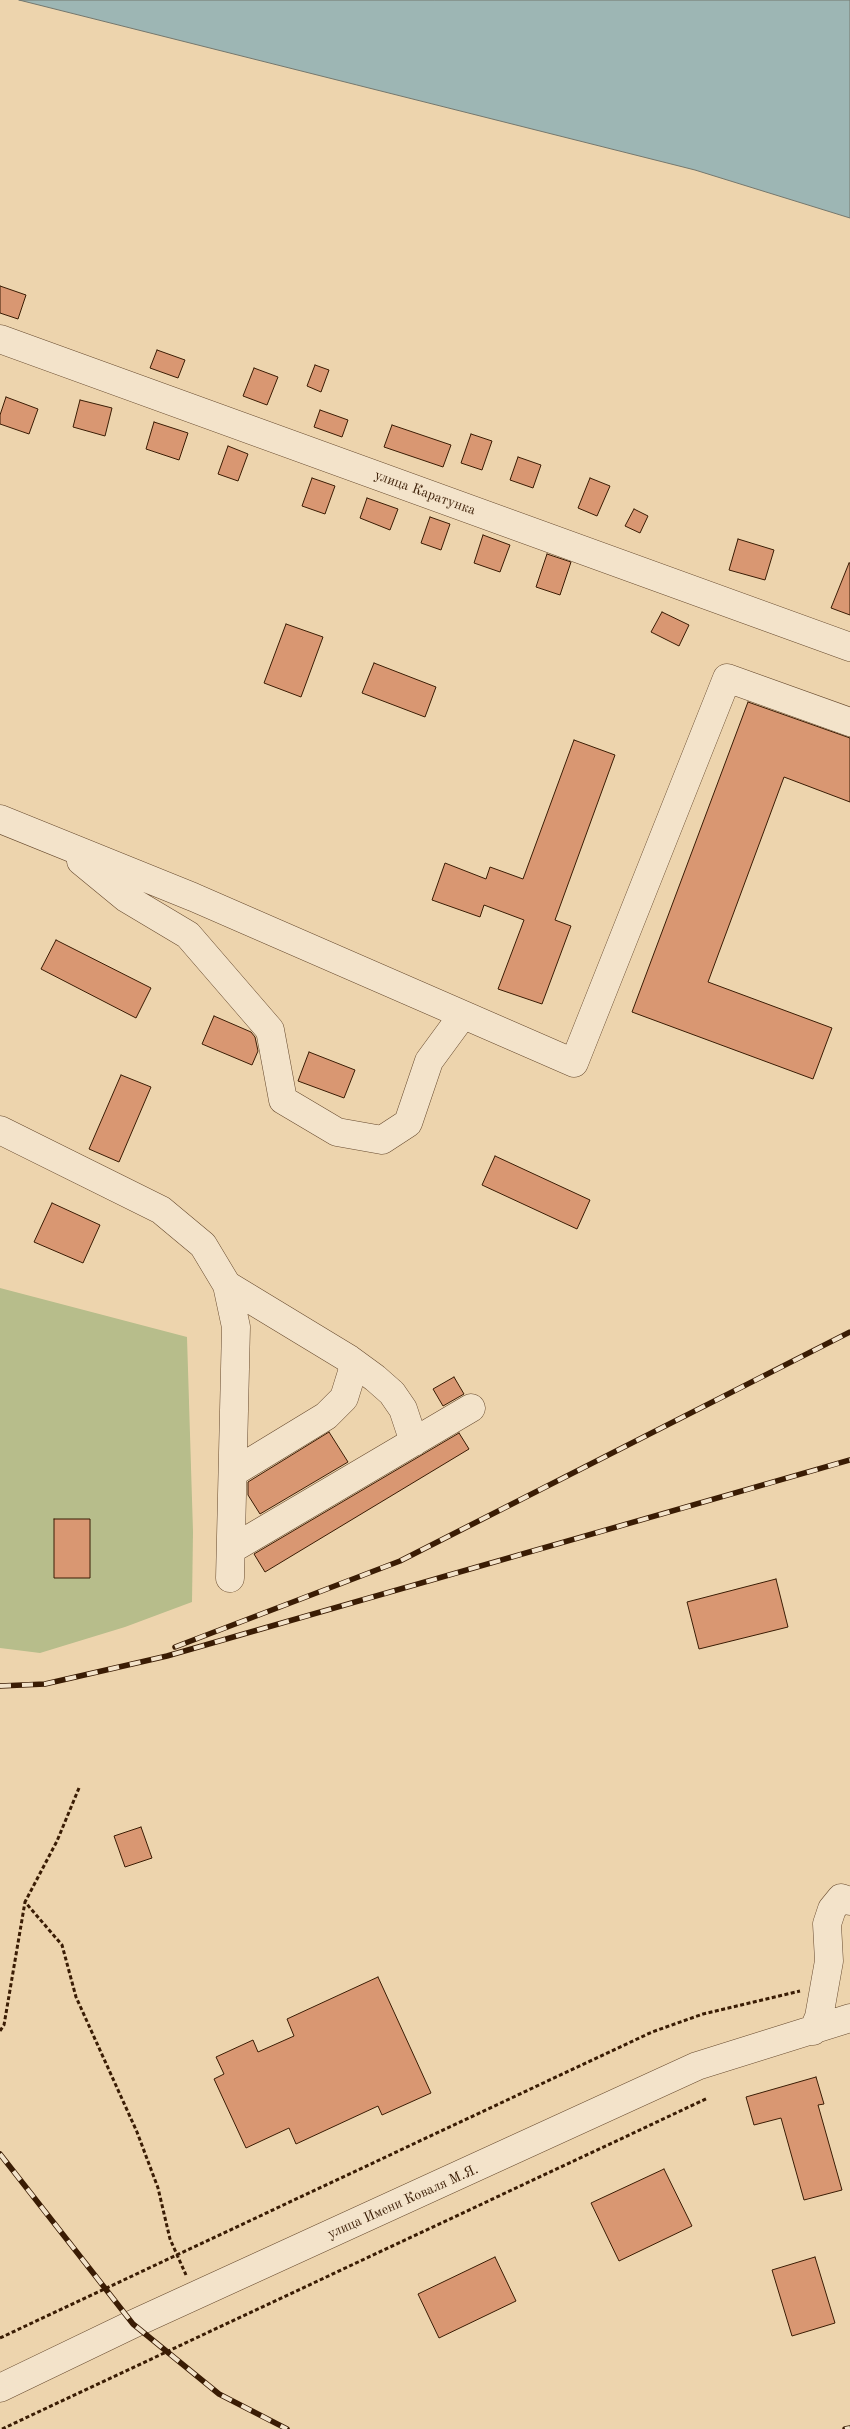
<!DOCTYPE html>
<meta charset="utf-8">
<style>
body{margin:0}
canvas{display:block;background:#edd4ad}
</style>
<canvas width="850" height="2429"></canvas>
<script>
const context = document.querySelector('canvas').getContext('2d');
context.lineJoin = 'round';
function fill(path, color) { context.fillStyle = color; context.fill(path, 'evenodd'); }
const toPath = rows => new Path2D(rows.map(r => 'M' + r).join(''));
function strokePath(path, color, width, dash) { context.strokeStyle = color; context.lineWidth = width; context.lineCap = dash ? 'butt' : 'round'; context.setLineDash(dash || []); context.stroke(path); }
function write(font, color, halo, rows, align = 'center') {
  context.font = font + ' "Old Standard TT",serif'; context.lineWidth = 5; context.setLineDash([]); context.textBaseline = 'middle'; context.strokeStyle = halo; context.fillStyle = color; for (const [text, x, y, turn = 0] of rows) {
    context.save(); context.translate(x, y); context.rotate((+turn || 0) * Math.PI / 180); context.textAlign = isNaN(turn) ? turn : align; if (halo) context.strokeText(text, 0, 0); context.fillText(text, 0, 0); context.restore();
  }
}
fill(toPath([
 [0,1288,187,1337,193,1532,192,1602,125,1627,40,1653,0,1648]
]), '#b7bd8b');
const water = toPath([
 [19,0,850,0,850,218,695,170,19,0]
]);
fill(water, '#9db6b4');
strokePath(water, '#75786e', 1);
const building = toPath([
 [0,286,26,295,18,319,0,313,0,286],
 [157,350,185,360,178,378,150,368,157,350],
 [315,365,329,370,321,392,307,386,315,365],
 [254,368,278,377,267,405,243,396,254,368],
 [6,397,38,409,29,434,0,424,0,415,6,397],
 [80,400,112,408,105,436,73,427,80,400],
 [320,410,348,420,342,437,314,427,320,410],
 [154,422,188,433,179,460,146,449,154,422],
 [392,425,451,445,443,467,384,447,392,425],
 [471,434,492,441,482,470,461,463,471,434],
 [228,446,248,454,238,481,218,474,228,446],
 [518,457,541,465,533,488,510,480,518,457],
 [312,478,335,486,325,514,302,506,312,478],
 [590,478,610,486,597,516,578,508,590,478],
 [367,498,398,509,390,530,360,518,367,498],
 [634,509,648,516,640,533,625,526,634,509],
 [430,517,450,524,441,550,421,543,430,517],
 [483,535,510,545,500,572,474,563,483,535],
 [738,539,774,550,765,580,729,570,738,539],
 [547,554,571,562,560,595,536,587,547,554],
 [849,563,850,563,850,615,831,608,849,563],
 [662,612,689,625,679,646,651,632,662,612],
 [286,624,323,637,301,697,264,683,286,624],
 [374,663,436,687,425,717,362,693,374,663],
 [748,702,850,738,850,802,784,777,708,982,832,1028,813,1079,632,1012,748,702],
 [574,740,615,755,555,920,571,926,542,1004,498,989,524,920,484,905,480,917,432,900,445,863,486,879,490,867,523,879,574,740],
 [56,940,151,988,136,1018,41,969,56,940],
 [214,1016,251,1032,255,1037,258,1051,252,1065,202,1044,214,1016],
 [309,1052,355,1070,344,1098,298,1081,309,1052],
 [121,1075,151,1087,119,1162,89,1149,121,1075],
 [495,1156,590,1200,577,1229,482,1185,495,1156],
 [52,1203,100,1225,83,1263,34,1242,52,1203],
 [454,1377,464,1394,443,1406,433,1389,454,1377],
 [329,1432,348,1462,260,1514,248,1495,248,1482,329,1432],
 [459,1433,469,1449,265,1572,254,1554,459,1433],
 [54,1519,90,1519,90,1578,54,1578,54,1519],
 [776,1579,788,1627,699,1649,687,1602,776,1579],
 [141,1827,152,1858,125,1867,114,1836,141,1827],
 [378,1977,431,2093,382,2115,378,2106,296,2144,289,2128,246,2148,214,2079,224,2074,216,2057,253,2040,258,2052,294,2036,287,2019,378,1977],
 [816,2077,824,2104,818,2105,842,2190,804,2200,781,2118,754,2125,746,2097,816,2077],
 [664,2169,692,2226,619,2261,591,2203,664,2169],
 [495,2257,516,2301,439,2338,418,2294,495,2257],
 [815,2257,835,2323,792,2336,772,2270,815,2257]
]);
fill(building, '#d99772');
strokePath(building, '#3a1c04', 1);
const minor = toPath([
 [0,339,850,647],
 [0,819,193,897,574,1063,727,678,850,722],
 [81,861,126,898,188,935,270,1030,283,1100,337,1132,382,1140,408,1123,429,1061,462,1016],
 [0,1130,161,1210,203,1245,227,1285,236,1327,230,1578],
 [227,1285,349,1359,375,1378,392,1393,403,1409,414,1442],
 [234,1472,326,1416,344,1398,353,1369,349,1359],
 [232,1549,471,1408],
 [813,2031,819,2017,829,1961,827,1924,832,1909,841,1898,850,1901],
 [0,2388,133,2324,697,2066,850,2018]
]);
strokePath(minor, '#674a2e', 29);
strokePath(toPath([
 [79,1788,57,1841,25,1902,62,1945,76,1997,137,2132,158,2188,170,2239,186,2275],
 [0,2031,4,2025,25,1902],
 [0,2338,652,2032,703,2014,800,1991],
 [2,2429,708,2098]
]), '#3a1c04', 3, [4, 2.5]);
strokePath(minor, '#f3e3ca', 28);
const rail = toPath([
 [175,1647,400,1561,850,1332],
 [0,1686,45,1684,167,1656,850,1460],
 [0,2154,133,2324,219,2394,287,2429],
 [845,2429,850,2428]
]);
strokePath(rail, '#3a1c04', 5.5);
strokePath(rail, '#f3e3ca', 4, [11]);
write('14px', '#3a1c04', '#f3e3ca', [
 ["улица Каратунка",425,493,20],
 ["улица Имени Коваля М.Я.",403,2202,-24]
]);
</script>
